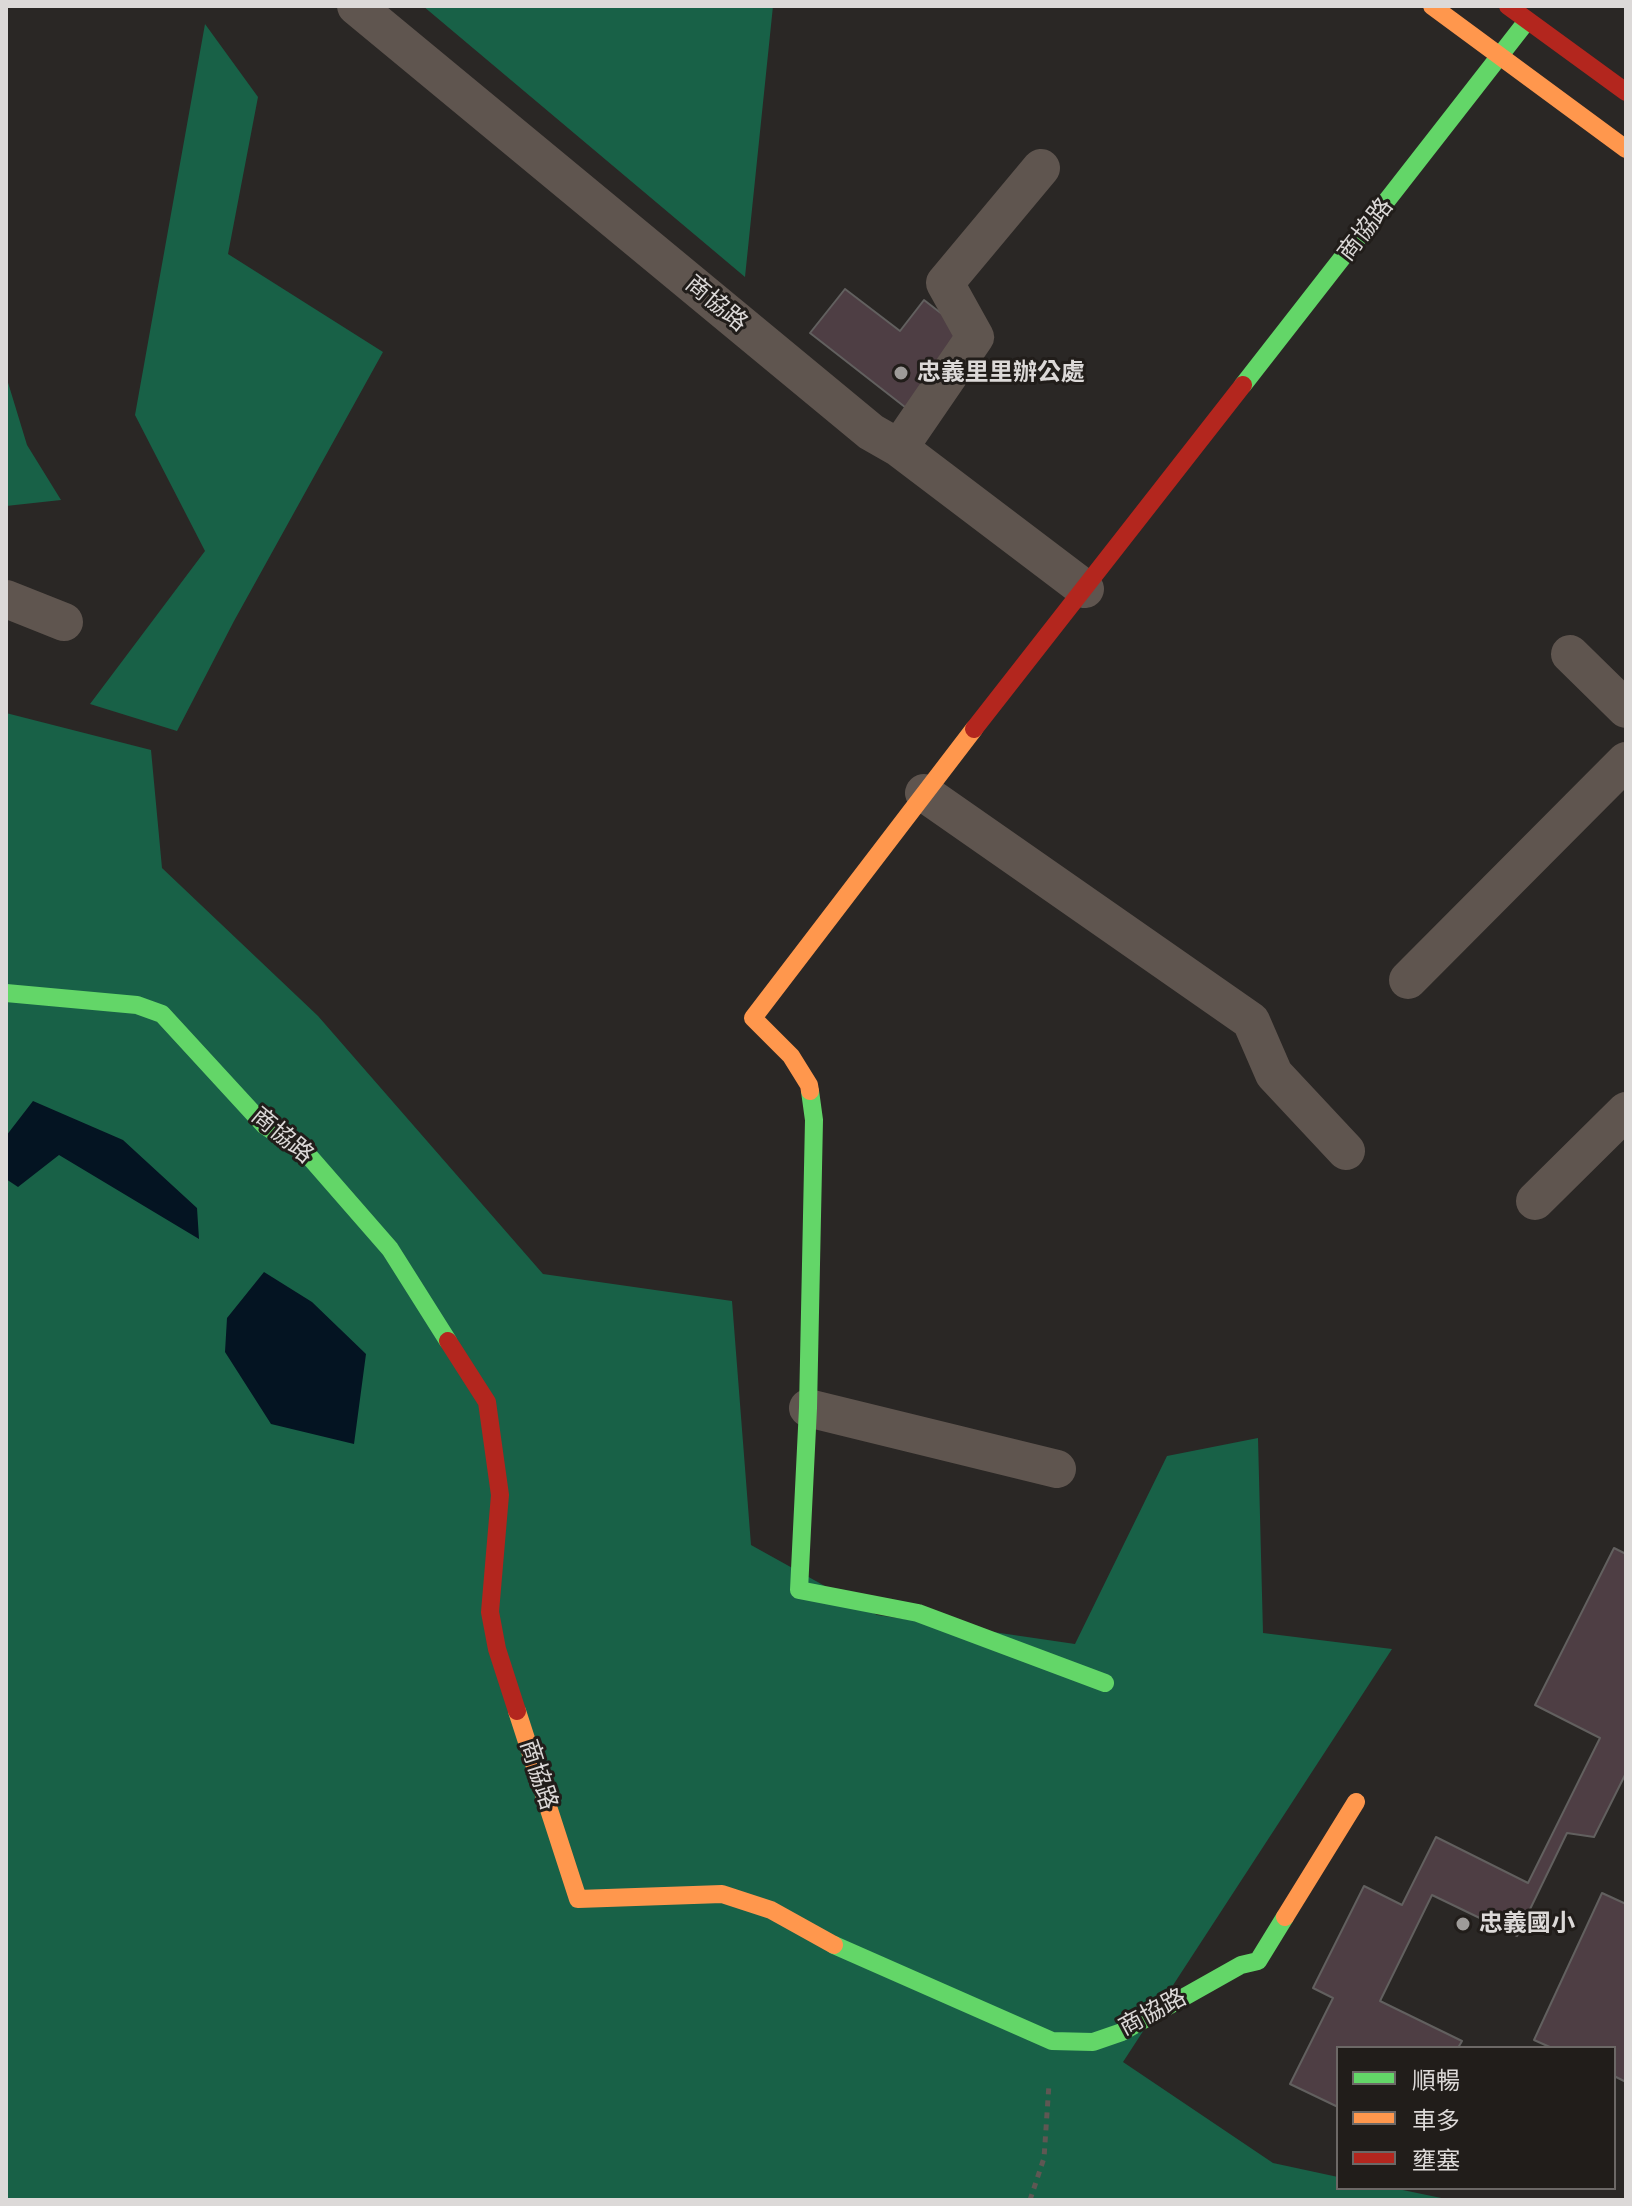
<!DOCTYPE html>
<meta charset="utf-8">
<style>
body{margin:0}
#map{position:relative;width:1632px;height:2206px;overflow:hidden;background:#2a2725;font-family:"Fira Sans","Noto Sans TC",sans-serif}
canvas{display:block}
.frame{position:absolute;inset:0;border:8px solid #dcd9d8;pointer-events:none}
.legend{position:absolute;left:1336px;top:2046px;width:280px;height:144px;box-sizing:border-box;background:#211d1a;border:2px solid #6c6866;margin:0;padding:10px 14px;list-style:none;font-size:24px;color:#dcd9d8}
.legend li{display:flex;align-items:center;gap:16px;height:40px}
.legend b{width:40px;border:2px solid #6c6866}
</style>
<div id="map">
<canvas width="1632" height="2206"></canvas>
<div class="frame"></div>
<ul class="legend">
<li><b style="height:10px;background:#63d668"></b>順暢</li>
<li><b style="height:10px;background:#ff974d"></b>車多</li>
<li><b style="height:10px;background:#b3261e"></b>壅塞</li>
</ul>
</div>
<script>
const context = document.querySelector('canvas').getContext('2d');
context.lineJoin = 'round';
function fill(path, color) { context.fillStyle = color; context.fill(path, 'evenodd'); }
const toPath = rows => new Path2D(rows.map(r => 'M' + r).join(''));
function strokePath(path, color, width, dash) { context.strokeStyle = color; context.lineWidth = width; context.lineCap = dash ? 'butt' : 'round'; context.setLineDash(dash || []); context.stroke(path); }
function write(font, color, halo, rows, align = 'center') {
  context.font = font + ' "Fira Sans","Noto Sans TC",sans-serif'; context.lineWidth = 6; context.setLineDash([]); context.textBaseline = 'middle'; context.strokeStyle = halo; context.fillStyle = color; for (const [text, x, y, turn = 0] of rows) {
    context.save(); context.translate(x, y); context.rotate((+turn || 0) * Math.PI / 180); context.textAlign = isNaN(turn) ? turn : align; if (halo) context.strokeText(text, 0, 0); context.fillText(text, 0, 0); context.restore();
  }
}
fill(toPath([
 [423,6,773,6,745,277],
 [205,24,258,97,228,254,383,352,234,621,177,731,90,704,205,551,135,415],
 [6,376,27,445,61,500,6,506],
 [6,713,151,750,162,868,318,1016,543,1274,732,1301,751,1545,877,1615,1075,1644,1167,1456,1258,1438,1263,1633,1392,1649,1123,2062,1273,2163,1338,2177,1338,2188,1393,2188,1451,2200,6,2200]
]), '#186147');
fill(toPath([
 [33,1101,123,1140,197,1208,199,1239,59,1155,18,1187,6,1179,6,1136],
 [264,1272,312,1302,366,1354,354,1444,271,1424,225,1352,227,1318]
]), '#041422');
const building = toPath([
 [845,289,900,331,924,300,969,335,910,411,810,333,845,289],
 [1614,1548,1626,1554,1626,1773,1594,1837,1567,1833,1517,1936,1432,1895,1380,2001,1462,2041,1458,2048,1338,2048,1338,2107,1290,2084,1333,1998,1313,1988,1364,1886,1402,1905,1436,1837,1528,1883,1600,1738,1535,1705,1614,1548],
 [1602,1893,1626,1904,1626,2082,1614,2076,1614,2048,1552,2048,1534,2040,1602,1893]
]);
fill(building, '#4e3e44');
strokePath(building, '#62605f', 2);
strokePath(toPath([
 [1030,2200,1044,2158,1049,2084]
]), '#5e5753', 5, [6, 6]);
strokePath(toPath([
 [356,6,871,432,899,448,1085,589],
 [899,448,975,337,945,283,1041,168],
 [6,599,64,622],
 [1570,654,1626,709],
 [924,793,1251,1021,1274,1074,1346,1151],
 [1408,980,1626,761],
 [1535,1201,1626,1111],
 [808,1408,1057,1469]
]), '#5f554f', 38);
strokePath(toPath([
 [1243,385,1523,26],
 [6,993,137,1005,162,1014,264,1125,308,1155,390,1249,448,1341],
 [810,1091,814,1120,808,1408,799,1590,918,1613,1105,1683],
 [834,1945,1052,2041,1093,2042,1122,2032,1241,1965,1258,1961,1285,1917]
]), '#63d668', 18);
strokePath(toPath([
 [1432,6,1626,149],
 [810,1091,809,1085,791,1056,753,1018,974,729],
 [517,1711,578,1899,722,1894,771,1910,834,1945],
 [1285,1917,1356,1802]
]), '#ff974d', 18);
strokePath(toPath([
 [1508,6,1626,92],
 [974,729,1243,385],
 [448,1341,487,1402,500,1495,490,1612,497,1649,517,1711]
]), '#b3261e', 18);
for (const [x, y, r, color] of [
 [901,373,8,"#9e9b99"],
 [1463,1924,8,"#9e9b99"]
]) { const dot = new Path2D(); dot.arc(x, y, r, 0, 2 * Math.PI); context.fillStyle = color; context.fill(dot); strokePath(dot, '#211d1a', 3); }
write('24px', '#dcd9d8', '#211d1a', [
 ["商協路",1366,230,-52],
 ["商協路",716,304,40],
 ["商協路",282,1136,40],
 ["商協路",538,1775,72],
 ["商協路",1153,2013,-28]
]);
write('bold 24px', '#dcd9d8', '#211d1a', [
 ["忠義里里辦公處",917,373],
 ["忠義國小",1479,1924]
], 'left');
</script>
